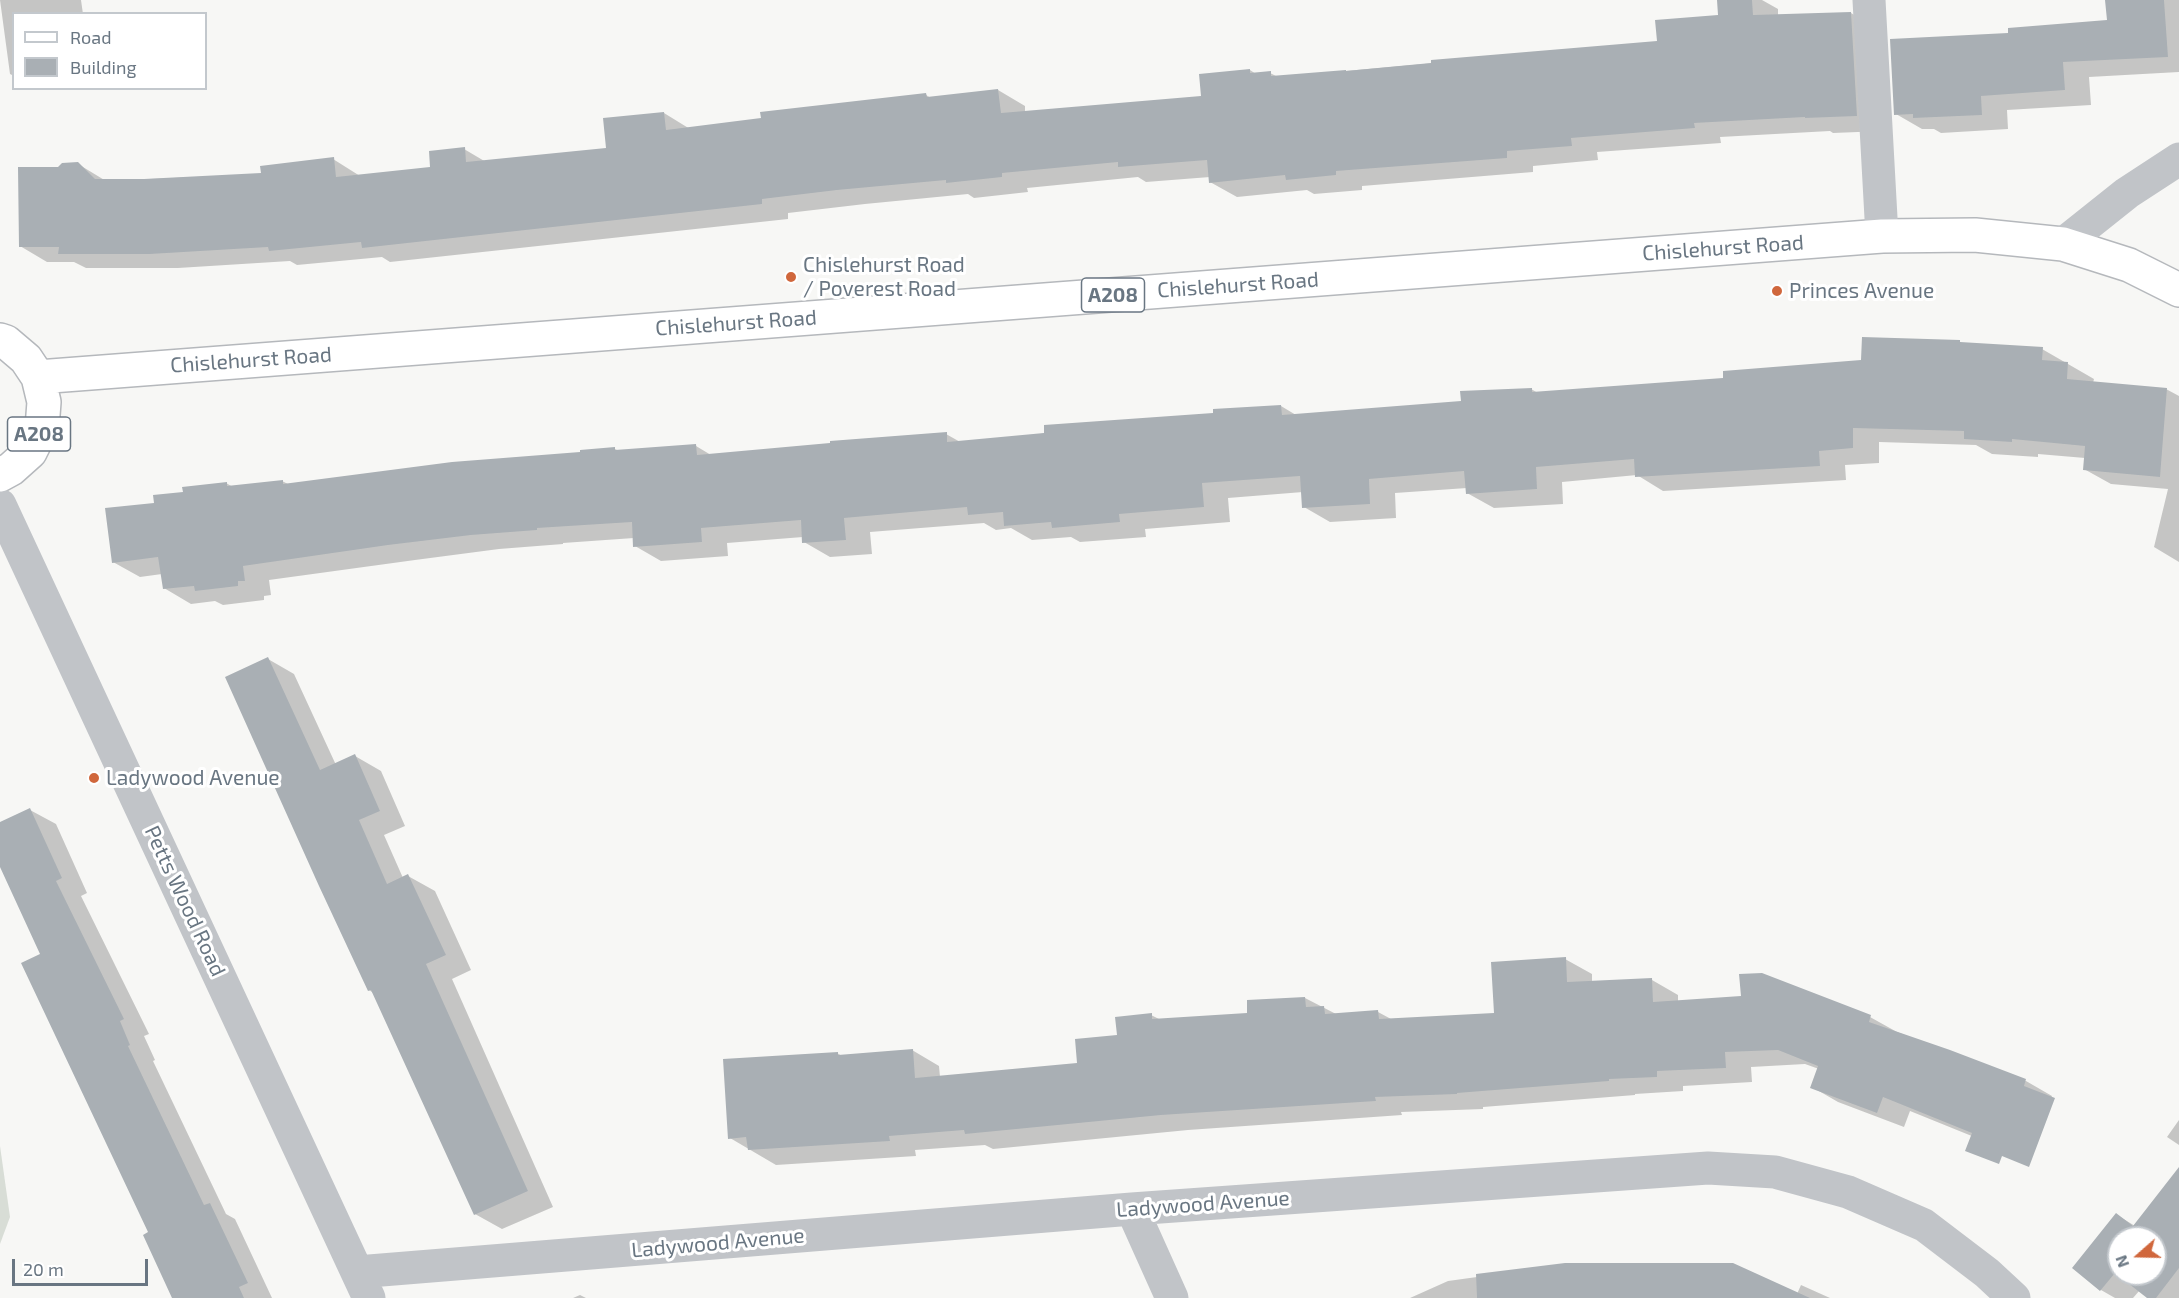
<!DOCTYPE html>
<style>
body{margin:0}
#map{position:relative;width:2179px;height:1298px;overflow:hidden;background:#f7f7f5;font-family:"Exo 2",sans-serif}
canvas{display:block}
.legend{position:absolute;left:12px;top:12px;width:195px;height:78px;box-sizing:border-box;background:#fff;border:2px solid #c3c8cd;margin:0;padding:8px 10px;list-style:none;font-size:18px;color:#697682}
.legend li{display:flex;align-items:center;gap:12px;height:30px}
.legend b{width:30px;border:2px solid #c3c8cd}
.north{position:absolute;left:2107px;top:1226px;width:60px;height:60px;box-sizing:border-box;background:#fff;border:2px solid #c3c8cd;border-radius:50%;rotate:250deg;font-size:16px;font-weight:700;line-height:24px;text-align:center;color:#697682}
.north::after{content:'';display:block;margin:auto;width:21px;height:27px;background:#d0673c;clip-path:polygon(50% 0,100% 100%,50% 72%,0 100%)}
.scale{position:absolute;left:12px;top:1259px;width:136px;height:27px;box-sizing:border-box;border:3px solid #697682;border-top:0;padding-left:8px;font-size:18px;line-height:21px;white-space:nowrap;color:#697682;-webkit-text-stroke:4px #fff;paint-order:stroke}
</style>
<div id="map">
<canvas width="2179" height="1298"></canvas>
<ul class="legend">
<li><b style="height:8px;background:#fff"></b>Road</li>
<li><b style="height:16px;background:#a9afb4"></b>Building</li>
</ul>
<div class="north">N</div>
<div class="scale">20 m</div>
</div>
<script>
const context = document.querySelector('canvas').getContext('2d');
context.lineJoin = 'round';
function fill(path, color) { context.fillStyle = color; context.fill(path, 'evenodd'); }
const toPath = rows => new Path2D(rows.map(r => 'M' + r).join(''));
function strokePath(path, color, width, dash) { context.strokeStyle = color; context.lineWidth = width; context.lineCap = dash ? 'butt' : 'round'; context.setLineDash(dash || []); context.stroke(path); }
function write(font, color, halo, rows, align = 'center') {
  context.font = font + ' "Exo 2",sans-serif'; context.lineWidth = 6; context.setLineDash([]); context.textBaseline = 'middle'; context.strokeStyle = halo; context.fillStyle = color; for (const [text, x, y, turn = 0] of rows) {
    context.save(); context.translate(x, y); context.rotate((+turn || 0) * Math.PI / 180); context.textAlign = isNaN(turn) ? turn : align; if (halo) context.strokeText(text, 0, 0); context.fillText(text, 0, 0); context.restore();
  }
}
fill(toPath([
 [0,1146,10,1217,0,1244]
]), '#d8ddd6');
fill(toPath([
 [0,0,81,0,83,14,14,14,14,76,10,74],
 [1719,0,1762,0,1778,9,1778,16,1851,13,1877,29,1883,131,1833,133,1830,131,1720,137,1721,143,1597,152,1598,160,1533,166,1533,172,1362,186,1362,190,1314,194,1307,190,1237,197,1210,182,1210,177,1146,182,1138,177,1027,188,1028,192,974,198,968,194,865,204,788,213,788,219,390,262,382,257,297,265,290,261,178,268,86,268,74,262,47,262,20,246,58,169,78,164,106,181,262,174,333,159,360,176,432,169,464,149,486,162,608,149,664,113,690,129,926,95,931,98,998,90,1025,106,1025,113,1202,98,1250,70,1256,74,1270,73,1278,77,1659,43,1720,17],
 [2107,0,2179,0,2179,72,2089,77,2091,105,2007,110,2008,129,1941,133,1934,129,1922,129,1896,114,2010,34,2108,22],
 [1960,342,1963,344,2042,349,2094,379,2093,383,2166,389,2179,396,2179,562,2154,547,2168,489,2111,484,2084,469,2085,458,2038,454,2038,457,1992,454,1976,445,1879,442,1879,463,1845,465,1846,480,1663,491,1637,475,1562,482,1563,504,1494,508,1467,493,1467,488,1395,493,1396,518,1330,522,1304,507,1303,492,1228,498,1230,522,1145,529,1146,537,1080,542,1071,537,1032,540,1011,528,996,530,984,523,870,532,872,554,830,557,804,542,803,537,727,543,728,556,661,561,635,546,634,538,563,543,563,544,499,549,415,560,269,580,271,595,264,596,264,600,223,605,215,601,191,604,164,588,162,574,140,577,113,562,156,504,185,493,226,483,233,487,282,481,288,484,615,449,619,451,696,446,711,455,946,434,962,443,1281,406,1296,415,1462,402,1531,389,1538,393,1725,380,1862,361],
 [268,659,294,674,336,765,355,756,381,771,405,826,384,835,403,878,408,876,435,891,471,970,452,979,553,1207,502,1229,475,1214,375,994,369,990],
 [30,810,56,824,87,893,81,896,149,1034,144,1036,155,1060,153,1061,226,1214,235,1219,272,1298,175,1298,42,955,0,863,0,823],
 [1565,959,1592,974,1592,983,1652,980,1678,995,1678,1002,1870,1017,1897,1032,2026,1081,2052,1096,2040,1128,1989,1143,1910,1111,1904,1127,1838,1102,1812,1087,1819,1069,1805,1064,1751,1067,1752,1082,1683,1086,1683,1091,1635,1094,1635,1095,1483,1107,1483,1109,1401,1112,1402,1115,1188,1130,993,1149,985,1145,915,1150,916,1156,776,1165,730,1138,837,1053,842,1056,912,1050,939,1066,940,1077,1079,1065,1151,1015,1161,1020,1249,1015,1305,998,1336,1014,1378,1012,1391,1019,1496,1015],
 [2179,1120,2179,1145,2167,1137],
 [2179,1187,2179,1298,2149,1298,2140,1290,2133,1298,2115,1298,2101,1290,2074,1268,2117,1215,2135,1226],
 [2119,1238,2155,1238,2155,1274,2119,1274],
 [1477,1277,1797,1294,1801,1285,1830,1298,1410,1298,1448,1281],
 [580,1295,586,1298,573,1298]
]), '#0003');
fill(toPath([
 [1717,0,1752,0,1753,15,1851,12,1857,116,1805,118,1805,117,1694,123,1695,128,1571,138,1572,146,1507,151,1507,158,1336,171,1336,175,1286,180,1285,175,1209,183,1207,160,1118,167,1118,162,1002,173,1002,177,946,183,946,180,837,190,762,199,762,204,362,248,361,242,269,251,268,247,150,254,58,254,59,247,19,247,18,167,58,167,62,163,78,162,95,179,144,179,261,173,260,166,334,157,336,177,430,167,429,151,465,147,466,162,606,148,603,118,664,112,666,130,761,118,760,112,926,93,927,97,998,89,1001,113,1201,96,1199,74,1250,69,1250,73,1271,71,1271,76,1346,70,1346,71,1431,63,1431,60,1657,41,1655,20,1718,15],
 [2105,0,2164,0,2168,57,2063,62,2065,90,1981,96,1982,115,1913,118,1913,114,1894,115,1890,39,2008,33,2008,28,2107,20],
 [1862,337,1960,340,1960,342,2043,347,2042,360,2068,362,2067,379,2167,388,2160,477,2083,470,2085,446,2012,439,2012,442,1964,439,1964,431,1853,428,1853,448,1819,451,1820,466,1635,477,1634,459,1536,467,1537,489,1466,494,1464,471,1369,479,1370,504,1302,508,1300,476,1202,483,1204,507,1119,514,1120,522,1052,528,1051,522,1004,526,1003,512,968,515,967,507,844,518,846,540,802,543,801,520,701,528,702,542,633,547,632,522,537,528,537,530,471,535,388,545,243,566,245,581,238,581,238,586,195,591,194,586,163,589,158,557,112,563,105,508,154,503,153,495,183,492,182,487,227,482,227,486,283,480,283,484,452,462,580,452,580,450,615,447,615,450,696,444,697,455,830,443,830,441,947,432,947,442,1044,433,1044,425,1213,413,1213,409,1281,405,1282,415,1461,401,1460,391,1532,388,1532,392,1723,378,1723,371,1861,360],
 [268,657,320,770,355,754,380,811,359,820,387,884,408,874,446,955,426,964,528,1191,474,1215,371,990,368,991,319,886,225,677],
 [30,808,62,878,56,881,124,1019,120,1021,130,1045,128,1046,204,1205,210,1203,248,1283,239,1287,244,1298,172,1298,143,1235,148,1232,21,963,40,954,0,867,0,822],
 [1566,957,1567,982,1652,978,1653,1002,1741,996,1739,974,1762,973,1871,1015,1869,1022,1950,1050,2026,1079,2024,1086,2055,1098,2029,1167,2002,1156,1999,1164,1965,1151,1972,1133,1883,1097,1877,1113,1810,1088,1818,1066,1778,1050,1725,1052,1726,1068,1657,1071,1657,1077,1609,1079,1609,1081,1457,1093,1457,1094,1375,1097,1376,1101,1161,1115,965,1134,964,1130,889,1136,890,1141,748,1150,746,1137,728,1139,723,1059,838,1052,838,1055,913,1049,915,1078,1077,1063,1075,1039,1117,1035,1115,1017,1152,1013,1152,1019,1247,1013,1247,1000,1305,997,1306,1007,1324,1006,1325,1014,1378,1010,1379,1019,1494,1013,1491,962],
 [2179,1167,2179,1268,2156,1298,2147,1298,2115,1273,2100,1291,2072,1268,2116,1213,2133,1226],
 [2119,1238,2155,1238,2155,1274,2119,1274],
 [1565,1263,1733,1263,1810,1298,1477,1298,1476,1274]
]), '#a9afb4');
const major = toPath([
 [0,340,6,342,26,359,38,377,44,402,42,428,30,452,11,469,0,475],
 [38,377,1882,236,1975,235,2063,244,2129,265,2179,290]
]);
strokePath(major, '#b5b8bc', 36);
strokePath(toPath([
 [1869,0,1882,236],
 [2063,244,2127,193,2179,159],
 [0,505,369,1298],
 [1132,1209,1172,1298],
 [357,1272,1132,1209,1708,1168,1775,1172,1848,1192,1924,1225,1987,1273,2014,1298]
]), '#c1c4c8', 33);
strokePath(major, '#fff', 33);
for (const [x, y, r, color] of [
 [791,277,6,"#d0673c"],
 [1777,291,6,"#d0673c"],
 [94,778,6,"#d0673c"]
]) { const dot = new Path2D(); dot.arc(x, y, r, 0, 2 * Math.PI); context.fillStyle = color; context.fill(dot); strokePath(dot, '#fff', 2); }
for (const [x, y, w] of [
 [1113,295,63],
 [39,434,63]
]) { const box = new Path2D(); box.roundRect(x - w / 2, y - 17, w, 34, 4.5); context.fillStyle = '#fff'; context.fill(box); strokePath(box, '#697682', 1.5); }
write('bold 20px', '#697682', null, [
 ["A208",1113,295],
 ["A208",39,434]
]);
write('21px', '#697682', '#fff', [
 ["Chislehurst Road",1723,248,-4],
 ["Chislehurst Road",1238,285,-4],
 ["Chislehurst Road",736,323,-4],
 ["Chislehurst Road",251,360,-4],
 ["Petts Wood Road",185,901,65],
 ["Ladywood Avenue",1203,1204,-4],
 ["Ladywood Avenue",718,1243,-5]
]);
write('21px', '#697682', '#fff', [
 ["Chislehurst Road",803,265],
 ["/ Poverest Road",803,289],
 ["Princes Avenue",1789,291],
 ["Ladywood Avenue",106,778]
], 'left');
</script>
